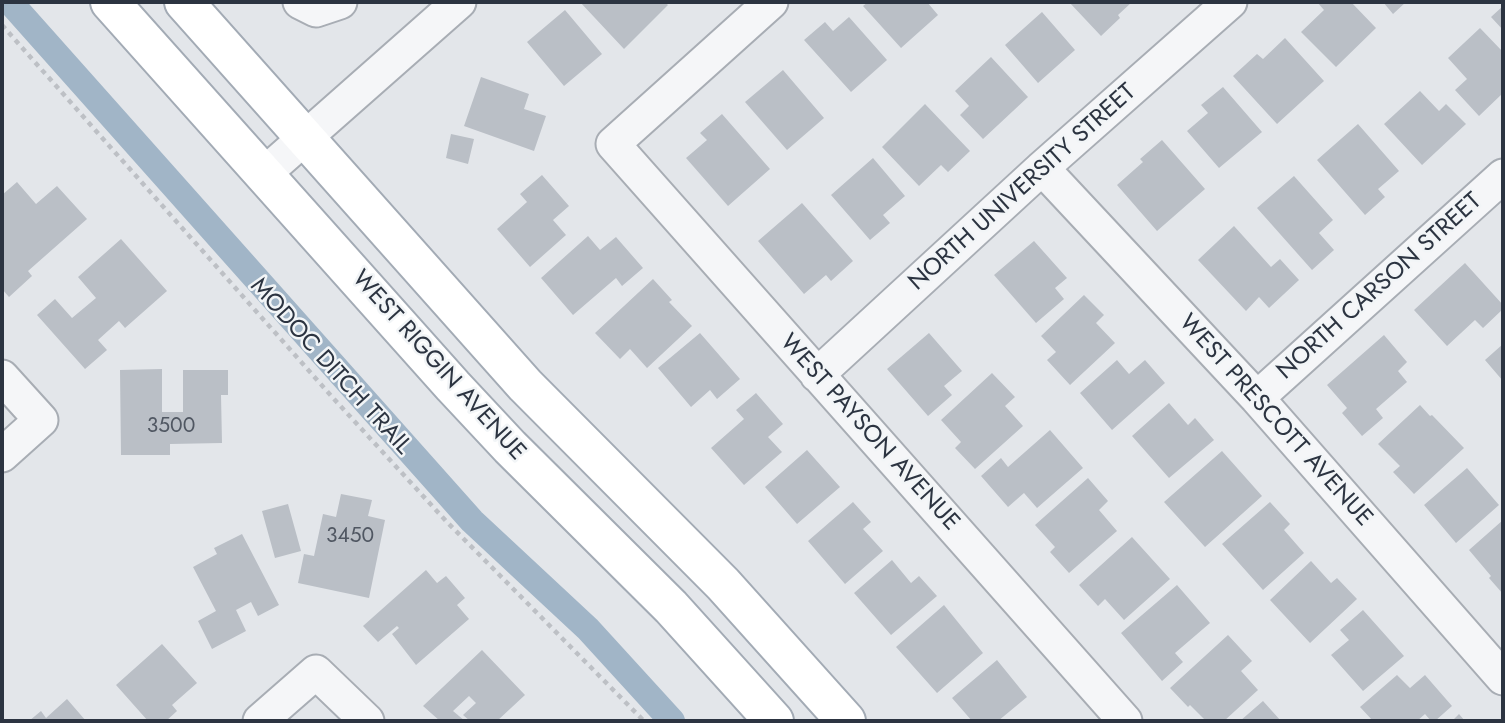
<!DOCTYPE html>
<style>
body{margin:0}
#map{position:relative;width:1505px;height:723px;overflow:hidden;background:#e3e6ea;font-family:Jost,sans-serif}
canvas{display:block}
.frame{position:absolute;inset:0;border:4px solid #2c3441;pointer-events:none}
</style>
<div id="map">
<canvas width="1505" height="723"></canvas>
<div class="frame"></div>
</div>
<script>
const context = document.querySelector('canvas').getContext('2d');
context.lineJoin = 'round';
const toPath = rows => new Path2D(rows.map(r => 'M' + r).join(''));
function strokePath(path, color, width, dash) { context.strokeStyle = color; context.lineWidth = width; context.lineCap = dash ? 'butt' : 'round'; context.setLineDash(dash || []); context.stroke(path); }
function fill(path, color) { context.fillStyle = color; context.fill(path, 'evenodd'); }
function write(font, color, halo, rows, align = 'center') {
  context.font = font + ' Jost,sans-serif'; context.lineWidth = 5; context.setLineDash([]); context.textBaseline = 'middle'; context.strokeStyle = halo; context.fillStyle = color; for (const [text, x, y, turn = 0] of rows) {
    context.save(); context.translate(x, y); context.rotate((+turn || 0) * Math.PI / 180); context.textAlign = isNaN(turn) ? turn : align; if (halo) context.strokeText(text, 0, 0); context.fillText(text, 0, 0); context.restore();
  }
}
strokePath(toPath([
 [10,2,472,521,588,629,672,721]
]), '#a1b5c7', 26);
fill(toPath([
 [580,2,665,2,668,5,624,49],
 [868,2,927,2,938,15,901,48,863,6],
 [1069,2,1132,2,1118,15,1120,18,1101,36],
 [1317,2,1351,2,1376,28,1336,67,1301,32,1324,10],
 [1383,2,1406,2,1393,14],
 [1503,6,1503,30,1491,17],
 [565,10,602,54,564,86,527,42],
 [1042,12,1075,50,1038,83,1005,45],
 [849,17,887,60,851,92,804,40,825,22,833,31],
 [1480,28,1503,52,1503,93,1479,116,1455,90,1467,79,1448,58],
 [1285,38,1324,81,1277,124,1233,76,1257,54,1263,59],
 [991,57,1028,97,983,139,960,115,969,106,955,91],
 [783,70,824,118,787,150,745,102],
 [481,77,529,94,524,109,546,116,534,151,464,126],
 [1223,87,1262,132,1219,168,1187,131,1208,113,1201,105],
 [1420,91,1439,111,1446,104,1466,124,1422,165,1384,124],
 [925,104,970,151,948,172,941,165,919,186,882,147],
 [722,114,770,169,728,206,686,158,707,140,700,133],
 [1358,124,1399,171,1378,189,1385,197,1365,215,1317,160],
 [451,134,474,139,468,164,446,158],
 [1162,140,1205,189,1157,231,1117,185,1143,162,1140,159],
 [873,158,905,196,883,215,890,223,870,240,831,195],
 [542,175,569,206,553,220,566,235,530,267,497,229,527,202,520,194],
 [1294,176,1333,220,1319,233,1334,250,1312,270,1257,208],
 [17,182,36,204,57,186,87,219,28,271,32,276,9,297,2,289,2,195],
 [802,203,853,261,831,281,826,275,804,294,758,241],
 [1234,226,1271,267,1280,259,1299,280,1269,308,1259,297,1246,311,1198,260],
 [588,236,600,250,616,237,643,268,622,286,616,278,573,315,541,278],
 [121,239,167,291,125,328,119,321,98,340,107,350,85,369,37,315,55,299,72,318,96,298,78,277],
 [1034,241,1067,278,1055,288,1064,299,1036,323,994,275],
 [1465,263,1503,305,1503,309,1483,328,1475,320,1447,346,1414,310],
 [653,279,672,300,669,302,692,326,647,368,630,349,620,359,595,333],
 [1084,295,1104,315,1096,323,1115,343,1070,385,1047,360,1056,352,1041,336],
 [700,333,740,379,717,399,710,390,691,407,658,368],
 [929,333,962,371,944,386,952,395,928,416,887,369],
 [1384,335,1407,362,1398,371,1407,382,1376,409,1383,418,1362,436,1342,413,1347,408,1327,385],
 [1503,344,1503,381,1485,360],
 [1117,360,1129,374,1145,360,1165,383,1112,430,1080,393],
 [162,369,162,412,183,412,183,370,228,370,228,395,221,395,222,443,170,444,170,455,121,455,120,370],
 [992,373,1015,397,1005,406,1023,426,975,469,955,448,961,442,941,420],
 [756,393,783,424,768,437,782,452,744,485,711,448,744,419,736,410],
 [1169,403,1188,425,1195,418,1214,440,1169,478,1132,436],
 [1420,405,1430,416,1432,415,1464,448,1414,494,1393,472,1400,466,1378,444],
 [1050,430,1083,468,1037,508,1024,493,1008,507,981,476,1001,458,1008,467],
 [807,450,840,487,797,524,765,487],
 [1222,451,1262,496,1205,547,1164,502],
 [1467,468,1499,505,1456,543,1424,505],
 [1088,478,1108,501,1099,510,1117,531,1069,573,1050,552,1055,547,1035,525],
 [341,494,372,500,368,516,385,520,369,598,298,583,304,554,314,556,323,514,336,517],
 [853,502,871,522,863,529,883,551,845,584,808,541],
 [1270,502,1290,524,1284,530,1304,553,1263,590,1222,544],
 [288,504,301,551,275,558,262,511],
 [1503,520,1503,594,1489,578,1491,576,1469,550],
 [242,534,279,605,258,616,251,602,236,610,246,631,212,649,198,621,216,611,193,567,217,554,214,548],
 [1132,537,1170,579,1124,620,1105,599,1098,606,1079,585],
 [892,560,911,583,919,576,937,596,891,635,854,593],
 [1311,561,1331,583,1337,578,1357,599,1310,643,1270,600],
 [426,570,437,583,446,576,465,598,457,605,469,619,416,665,392,634,399,628,397,626,378,642,363,626],
 [1177,585,1210,623,1175,653,1183,662,1162,681,1121,633],
 [944,605,983,653,937,693,896,647],
 [1363,610,1404,656,1363,691,1331,655,1349,640,1340,630],
 [1228,635,1252,661,1241,671,1258,690,1224,721,1206,721,1190,705,1188,707,1170,688],
 [162,644,197,683,172,705,177,711,166,721,148,721,116,685],
 [482,650,525,695,497,721,470,721,463,715,476,703,469,696,453,711,465,721,440,721,423,706],
 [997,660,1027,697,998,721,972,721,952,698],
 [1397,675,1410,688,1425,675,1452,706,1435,721,1431,721,1425,714,1417,721,1373,721,1360,707],
 [67,699,86,721,29,721,41,711,46,718],
 [1263,701,1281,721,1240,721],
 [1459,714,1465,721,1452,721]
]), '#babfc6');
const minor = toPath([
 [300,2,316,10,340,2],
 [771,2,613,144,1125,721],
 [1042,168,1257,398,1503,678],
 [264,174,459,2],
 [817,375,1042,168,1230,2],
 [2,377,41,420,2,455],
 [1257,398,1503,176],
 [260,721,316,672,367,721]
]);
const major = toPath([
 [110,2,453,386,510,447,671,607,774,721],
 [184,2,525,385,723,584,846,721]
]);
strokePath(minor, '#a8adb4', 37);
strokePath(major, '#a3abb5', 42);
strokePath(toPath([
 [2,25,334,399,446,521,644,721]
]), '#bdc0c5', 4.5, [5, 5]);
strokePath(minor, '#f5f6f8', 33);
strokePath(major, '#fff', 38);
write('21px', '#505762', null, [
 ["3500",171,427],
 ["3450",350,537]
]);
write('24px', '#2c3441', '#f2f5f7', [
 ["NORTH UNIVERSITY STREET",1023,188,-42],
 ["NORTH CARSON STREET",1380,287,-42],
 ["WEST RIGGIN AVENUE",438,366,48],
 ["MODOC DITCH TRAIL",330,367,48],
 ["WEST PRESCOTT AVENUE",1275,421,48],
 ["WEST PAYSON AVENUE",869,433,48]
]);
</script>
